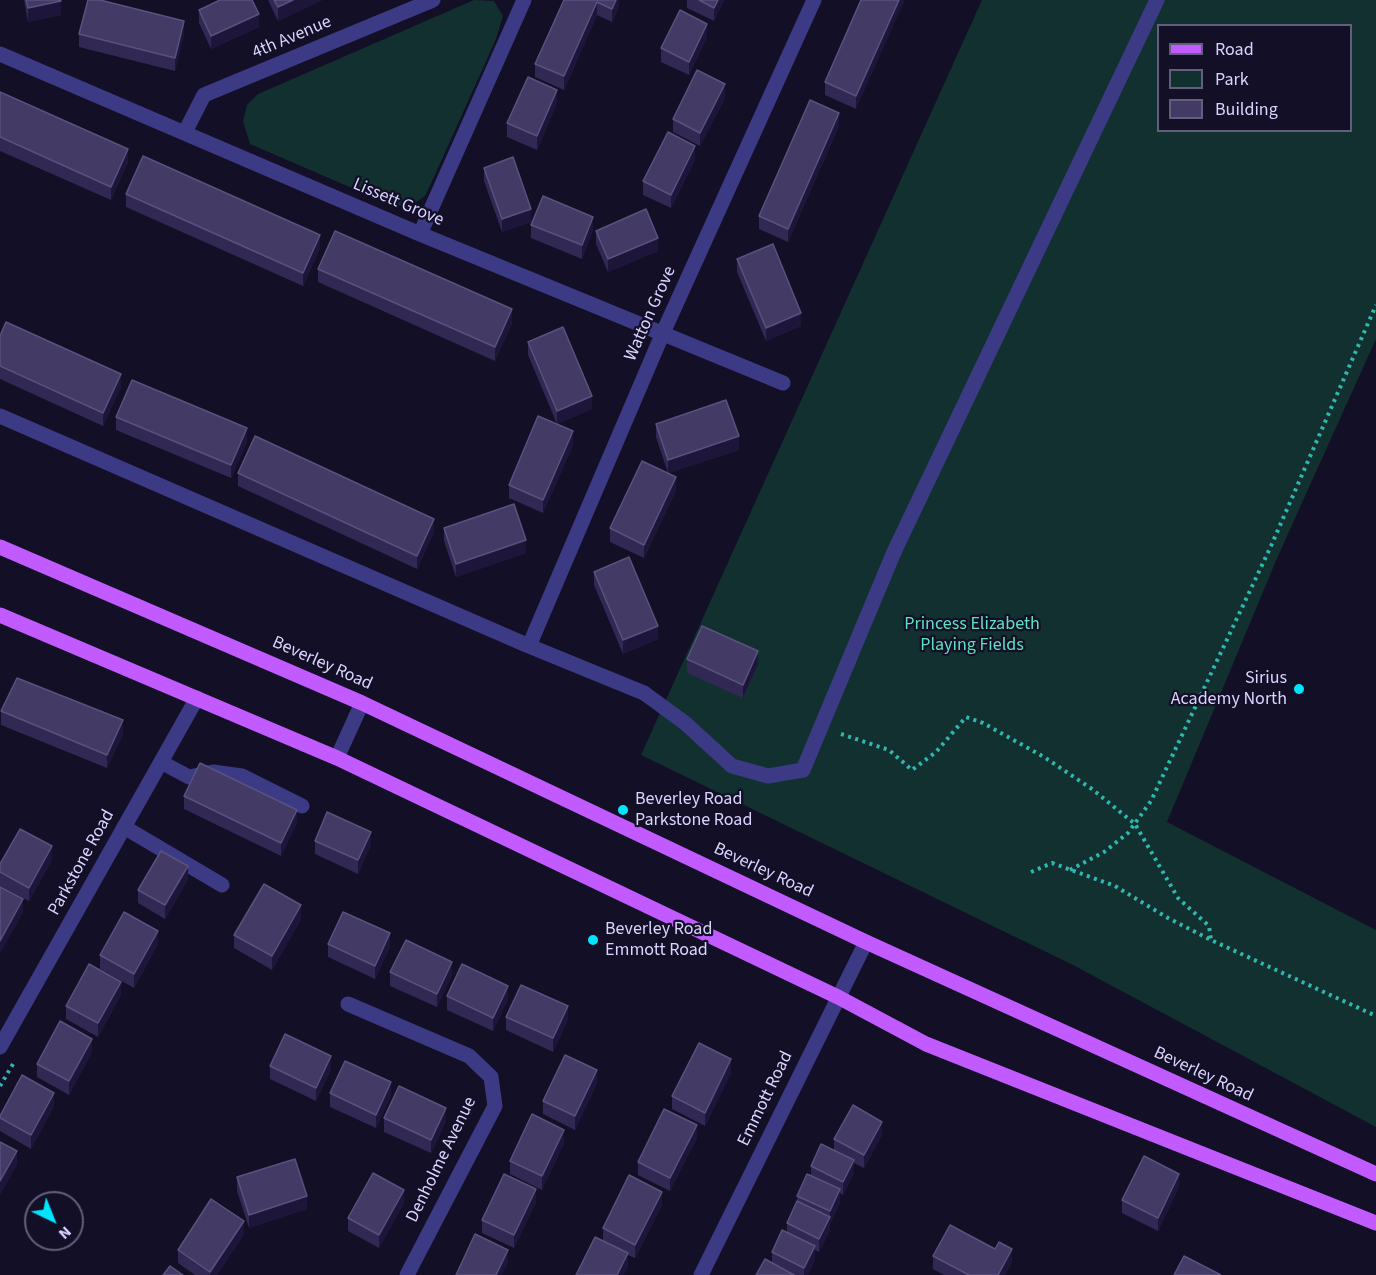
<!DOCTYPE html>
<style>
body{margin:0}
#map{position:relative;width:1376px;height:1275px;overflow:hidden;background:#130f26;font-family:"Source Sans 3",sans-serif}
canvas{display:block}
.legend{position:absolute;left:1157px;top:24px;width:195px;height:108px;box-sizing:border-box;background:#130f26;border:2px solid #625e7d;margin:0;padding:8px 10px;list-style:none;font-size:18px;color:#d9d4ff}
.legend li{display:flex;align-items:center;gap:12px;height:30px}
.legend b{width:30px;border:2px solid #625e7d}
.north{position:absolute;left:24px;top:1191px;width:60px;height:60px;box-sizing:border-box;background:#130f26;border:2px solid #625e7d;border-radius:50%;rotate:137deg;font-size:16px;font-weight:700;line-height:24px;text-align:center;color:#d9d4ff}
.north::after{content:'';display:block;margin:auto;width:21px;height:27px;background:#00e5ff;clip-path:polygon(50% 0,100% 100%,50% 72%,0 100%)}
</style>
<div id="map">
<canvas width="1376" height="1275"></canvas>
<ul class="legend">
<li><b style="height:8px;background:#c25bff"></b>Road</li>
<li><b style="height:16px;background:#12302f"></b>Park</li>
<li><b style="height:16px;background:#433a66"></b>Building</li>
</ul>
<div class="north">N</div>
</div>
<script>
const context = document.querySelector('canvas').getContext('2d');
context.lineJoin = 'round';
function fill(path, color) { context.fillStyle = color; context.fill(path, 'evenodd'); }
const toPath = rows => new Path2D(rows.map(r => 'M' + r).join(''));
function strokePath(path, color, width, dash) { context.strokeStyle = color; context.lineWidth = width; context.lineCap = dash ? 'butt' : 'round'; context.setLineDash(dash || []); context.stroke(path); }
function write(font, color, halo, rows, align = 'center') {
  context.font = font + ' "Source Sans 3",sans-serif'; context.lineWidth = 4.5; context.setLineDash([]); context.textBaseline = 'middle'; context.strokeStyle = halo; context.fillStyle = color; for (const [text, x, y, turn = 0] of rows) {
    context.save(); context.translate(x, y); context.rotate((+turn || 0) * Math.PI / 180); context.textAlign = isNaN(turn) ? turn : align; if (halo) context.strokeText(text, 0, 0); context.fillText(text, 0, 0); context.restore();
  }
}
fill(toPath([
 [474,0,494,1,503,16,496,39,434,177,425,196,413,204,396,206,382,201,250,144,243,121,247,105,258,94],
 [982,0,1376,0,1376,339,1278,556,1167,822,1376,930,1376,1127,1073,965,641,755],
 [1158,26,1350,26,1350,130,1158,130]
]), '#12302f');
strokePath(toPath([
 [841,734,889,750,912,770,936,752,966,717,983,723,1044,757,1092,789,1135,824,1178,898,1209,926,1211,940],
 [1070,870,1104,852,1128,833,1151,801,1271,546,1376,305],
 [1031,872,1052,863,1115,886,1168,918,1211,940,1376,1016],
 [0,1086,13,1064]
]), '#2fb8b0', 4, [3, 4.5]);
strokePath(toPath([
 [644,693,685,723,732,766,768,776,803,770,894,552,1157,0],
 [337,758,362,703],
 [161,762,189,777,213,772,242,776,302,806],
 [124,827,222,885]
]), '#3d3a85', 15);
strokePath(toPath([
 [0,54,420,234,783,383],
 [185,132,204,95,433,0],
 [420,234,524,0],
 [0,416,529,646,644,693],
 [529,646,662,335,814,0],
 [348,1004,469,1056,491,1077,495,1106,407,1275],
 [0,1047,197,698],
 [701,1275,866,942]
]), '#3d3a85', 15);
strokePath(toPath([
 [0,547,362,703,866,942,1376,1174],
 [0,615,337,758,838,997,926,1044,1376,1223]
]), '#c25bff', 15);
fill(toPath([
 [24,0,60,0,61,15,28,22],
 [268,0,322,0,278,21],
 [564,0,619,0,619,6,612,22,597,15,564,90,535,77,535,64],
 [687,0,724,0,714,21,687,8],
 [861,0,856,109,825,95,825,82],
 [199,10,259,27,211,49,199,23],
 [79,34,184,34,175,71,79,47],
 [707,37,689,75,661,62,661,48],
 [0,92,128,162,111,200,0,151],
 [725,98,700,146,673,132,673,119],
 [557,103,537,150,507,137,507,123],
 [839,126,788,242,759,229,759,216],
 [695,160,671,208,643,195,643,181],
 [484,168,531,222,502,232,484,181],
 [126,194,320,248,303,286,126,207],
 [531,225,593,230,582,259,531,238],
 [596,231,658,251,608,272,596,244],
 [737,259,801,326,766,341,737,272],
 [318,269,512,323,495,361,318,282],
 [0,336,121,387,103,426,0,379],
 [528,342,592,409,557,424,528,355],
 [116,417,247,442,231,478,116,430],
 [656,424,739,450,668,473,656,437],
 [573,445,543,513,509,498,509,485],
 [238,473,434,532,417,569,238,486],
 [676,491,644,558,610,542,610,528],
 [444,528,526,553,456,577,444,541],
 [594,572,658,639,623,654,594,585],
 [687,659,758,664,743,698,687,673],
 [1,711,123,734,107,768,1,725],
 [184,796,297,823,281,856,184,809],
 [315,841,371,845,358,874,315,854],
 [52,860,29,901,0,886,0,864],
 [188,879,165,919,138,903,138,890],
 [301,919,272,970,234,948,234,935],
 [158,944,134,988,100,969,100,955],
 [328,944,390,947,375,979,328,957],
 [390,972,452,975,437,1007,390,986],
 [121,995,98,1037,66,1019,66,1006],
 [447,996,508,999,493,1031,447,1010],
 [506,1017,568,1019,553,1052,506,1030],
 [92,1052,69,1095,37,1077,37,1064],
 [270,1066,331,1069,316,1101,270,1079],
 [731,1073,705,1126,672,1109,672,1096],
 [597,1083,575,1130,543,1114,543,1101],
 [330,1093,391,1096,376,1128,330,1107],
 [54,1106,31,1149,0,1131,0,1116],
 [384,1118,446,1121,431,1153,384,1132],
 [882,1135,864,1168,854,1163,854,1173,843,1195,840,1193,840,1203,830,1224,830,1230,819,1252,815,1250,815,1260,808,1275,756,1275,772,1263,772,1252,787,1233,787,1223,797,1202,797,1196,811,1175,811,1166,834,1150,834,1139],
 [697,1138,670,1191,638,1175,638,1162],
 [564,1143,542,1190,510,1174,510,1161],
 [237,1177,307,1209,249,1228,237,1191],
 [1179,1187,1158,1231,1122,1213,1122,1200],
 [536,1202,514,1248,482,1233,482,1220],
 [404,1203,379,1248,348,1231,348,1218],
 [662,1205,635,1258,628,1255,628,1267,603,1241,603,1228],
 [244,1234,217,1275,195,1275,178,1263,178,1250],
 [933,1256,1012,1262,1005,1275,944,1275,933,1269]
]), '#312854');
fill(toPath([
 [293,0,322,0,278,21,278,7],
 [616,0,619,0,619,6,612,22,612,9],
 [718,0,724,0,714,21,714,8],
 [899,0,905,0,856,109,856,96],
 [61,1,61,15,28,22,28,8],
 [597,2,597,15,564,90,564,76],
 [259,14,259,27,211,49,211,36],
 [184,21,184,34,175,71,175,58],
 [707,24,707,37,689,75,689,62],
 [725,84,725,98,700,146,700,133],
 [557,90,557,103,537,150,537,136],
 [839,113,839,126,788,242,788,229],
 [695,146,695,160,671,208,671,195],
 [128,149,128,162,111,200,111,187],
 [531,209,531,222,502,232,502,219],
 [593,217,593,230,582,259,582,245],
 [320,235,320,248,303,286,303,273],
 [658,238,658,251,608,272,608,259],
 [512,309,512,323,495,361,495,347],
 [801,313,801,326,766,341,766,328],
 [121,374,121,387,103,426,103,413],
 [592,396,592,409,557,424,557,411],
 [247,428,247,442,231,478,231,465],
 [573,431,573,445,543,513,543,500],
 [739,436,739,450,668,473,668,460],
 [676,477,676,491,644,558,644,545],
 [434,519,434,532,417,569,417,556],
 [526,540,526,553,456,577,456,564],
 [658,626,658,639,623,654,623,640],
 [758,651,758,664,743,698,743,685],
 [123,720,123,734,107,768,107,755],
 [297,810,297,823,281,856,281,843],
 [371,832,371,845,358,874,358,860],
 [52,846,52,860,29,901,29,888],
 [188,866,188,879,165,919,165,905],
 [23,899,23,913,0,954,0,941],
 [301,905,301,919,272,970,272,956],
 [158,931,158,944,134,988,134,974],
 [390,933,390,947,375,979,375,966],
 [452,962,452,975,437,1007,437,994],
 [121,982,121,995,98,1037,98,1023],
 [508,986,508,999,493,1031,493,1018],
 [568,1006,568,1019,553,1052,553,1038],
 [92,1039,92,1052,69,1095,69,1081],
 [331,1056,331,1069,316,1101,316,1088],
 [731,1059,731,1073,705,1126,705,1113],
 [597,1070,597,1083,575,1130,575,1116],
 [391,1082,391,1096,376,1128,376,1115],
 [54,1093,54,1106,31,1149,31,1135],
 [446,1108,446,1121,431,1153,431,1140],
 [882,1122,882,1135,864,1168,864,1155],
 [697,1125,697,1138,670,1191,670,1178],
 [564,1130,564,1143,542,1190,542,1176],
 [17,1151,17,1165,0,1195,0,1181],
 [854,1160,854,1173,843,1195,843,1182],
 [1179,1174,1179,1187,1158,1231,1158,1218],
 [536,1189,536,1202,514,1248,514,1235],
 [840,1189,840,1203,830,1224,830,1230,819,1252,819,1239,830,1217,830,1211],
 [404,1190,404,1203,379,1248,379,1235],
 [662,1192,662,1205,635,1258,635,1245],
 [307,1196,307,1209,249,1228,249,1215],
 [244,1221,244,1234,217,1275,210,1275,210,1272],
 [815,1246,815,1260,808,1275,804,1275,804,1268],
 [1012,1249,1012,1262,1005,1275,998,1275],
 [508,1250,508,1263,502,1275,496,1275],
 [628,1253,628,1267,624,1275,617,1275]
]), '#1d163a');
const building = toPath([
 [26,0,60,0,61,1,28,8,26,0],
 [88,0,100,0,184,21,175,58,79,34,88,0],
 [220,0,252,0,259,14,211,36,199,10,220,0],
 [274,0,293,0,278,7,274,0],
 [564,0,616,0,612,9,597,2,564,76,535,64,564,0],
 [699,0,718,0,714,8,699,0],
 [861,0,899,0,856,96,825,82,861,0],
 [680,10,707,24,689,62,661,48,680,10],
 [697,70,725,84,700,133,673,119,697,70],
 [528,77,557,90,537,136,507,123,528,77],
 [0,92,128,149,111,187,0,137,0,92],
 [810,100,839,113,788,229,759,216,810,100],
 [668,132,695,146,671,195,643,181,668,132],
 [143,156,320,235,303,273,126,194,143,156],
 [513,157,531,209,502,219,484,168,513,157],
 [543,196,593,217,582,245,531,225,543,196],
 [646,209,658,238,608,259,596,231,646,209],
 [335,231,512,309,495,347,318,269,335,231],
 [773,244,801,313,766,328,737,259,773,244],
 [6,322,121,374,103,413,0,366,0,336,6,322],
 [563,327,592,396,557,411,528,342,563,327],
 [132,380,247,428,231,465,116,417,132,380],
 [726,400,739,436,668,460,656,424,726,400],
 [538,416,573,431,543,500,509,485,538,416],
 [255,436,434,519,417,556,238,473,255,436],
 [642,461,676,477,644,545,610,528,642,461],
 [514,504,526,540,456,564,444,528,514,504],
 [629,557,658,626,623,640,594,572,629,557],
 [702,626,758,651,743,685,687,659,702,626],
 [17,678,123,720,107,755,1,711,17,678],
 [200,763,297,810,281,843,184,796,200,763],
 [327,812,371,832,358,860,315,841,327,812],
 [20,829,52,846,29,888,0,872,0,864,20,829],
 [161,851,188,866,165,905,138,890,161,851],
 [264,884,301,905,272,956,234,935,264,884],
 [0,887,23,899,0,941,0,887],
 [124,912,158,931,134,974,100,955,124,912],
 [343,912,390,933,375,966,328,944,343,912],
 [406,940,452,962,437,994,390,972,406,940],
 [89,964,121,982,98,1023,66,1006,89,964],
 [462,964,508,986,493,1018,447,996,462,964],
 [521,985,568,1006,553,1038,506,1017,521,985],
 [60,1021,92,1039,69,1081,37,1064,60,1021],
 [285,1034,331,1056,316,1088,270,1066,285,1034],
 [699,1043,731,1059,705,1113,672,1096,699,1043],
 [565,1055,597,1070,575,1116,543,1101,565,1055],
 [345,1061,391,1082,376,1115,330,1093,345,1061],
 [22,1075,54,1093,31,1135,0,1118,0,1116,22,1075],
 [399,1086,446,1108,431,1140,384,1118,399,1086],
 [853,1105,882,1122,864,1155,834,1139,853,1105],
 [664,1109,697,1125,670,1178,638,1162,664,1109],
 [532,1114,564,1130,542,1176,510,1161,532,1114],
 [0,1142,17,1151,0,1181,0,1142],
 [821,1144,854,1160,843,1182,811,1166,821,1144],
 [1144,1156,1179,1174,1158,1218,1122,1200,1144,1156],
 [295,1159,307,1196,249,1215,237,1177,295,1159],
 [373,1173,404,1190,379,1235,348,1218,373,1173],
 [504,1174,536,1189,514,1235,482,1220,504,1174],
 [807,1174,840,1189,830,1211,797,1196,807,1174],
 [629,1175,662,1192,635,1245,603,1228,629,1175],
 [211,1199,244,1221,210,1272,178,1250,211,1199],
 [797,1201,830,1217,819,1239,787,1223,797,1201],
 [950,1225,995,1249,999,1242,1012,1249,998,1275,969,1275,933,1256,950,1225],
 [782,1230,815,1246,804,1268,772,1252,782,1230],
 [475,1234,508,1250,496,1275,456,1275,475,1234],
 [595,1237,628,1253,617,1275,576,1275,595,1237],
 [1184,1256,1221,1275,1174,1275,1184,1256],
 [765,1259,794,1275,756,1275,765,1259],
 [170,1266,183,1275,163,1275,170,1266]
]);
fill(building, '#433a66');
strokePath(building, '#5a527e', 1.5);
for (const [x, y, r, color] of [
 [1299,689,6,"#00e5ff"],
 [623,810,6,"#00e5ff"],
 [593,940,6,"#00e5ff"]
]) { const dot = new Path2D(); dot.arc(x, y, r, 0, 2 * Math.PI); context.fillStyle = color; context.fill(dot); strokePath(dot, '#130f26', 2); }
write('18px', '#d9d4ff', '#130f26', [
 ["4th Avenue",292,38,-23],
 ["Lissett Grove",398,203,23],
 ["Watton Grove",651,314,-66],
 ["Beverley Road",322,664,24],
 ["Parkstone Road",82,863,-61],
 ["Beverley Road",763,871,25],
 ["Beverley Road",1203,1075,25],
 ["Emmott Road",766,1099,-64],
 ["Denholme Avenue",442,1160,-64]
]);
write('18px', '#5fe0c0', '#130f26', [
 ["Princess Elizabeth",972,625],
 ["Playing Fields",972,646]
]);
write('18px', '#d9d4ff', '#130f26', [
 ["Sirius",1287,679,"right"],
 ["Academy North",1287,700,"right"],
 ["Beverley Road",635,800],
 ["Parkstone Road",635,821],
 ["Beverley Road",605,930],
 ["Emmott Road",605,951]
], 'left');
</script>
